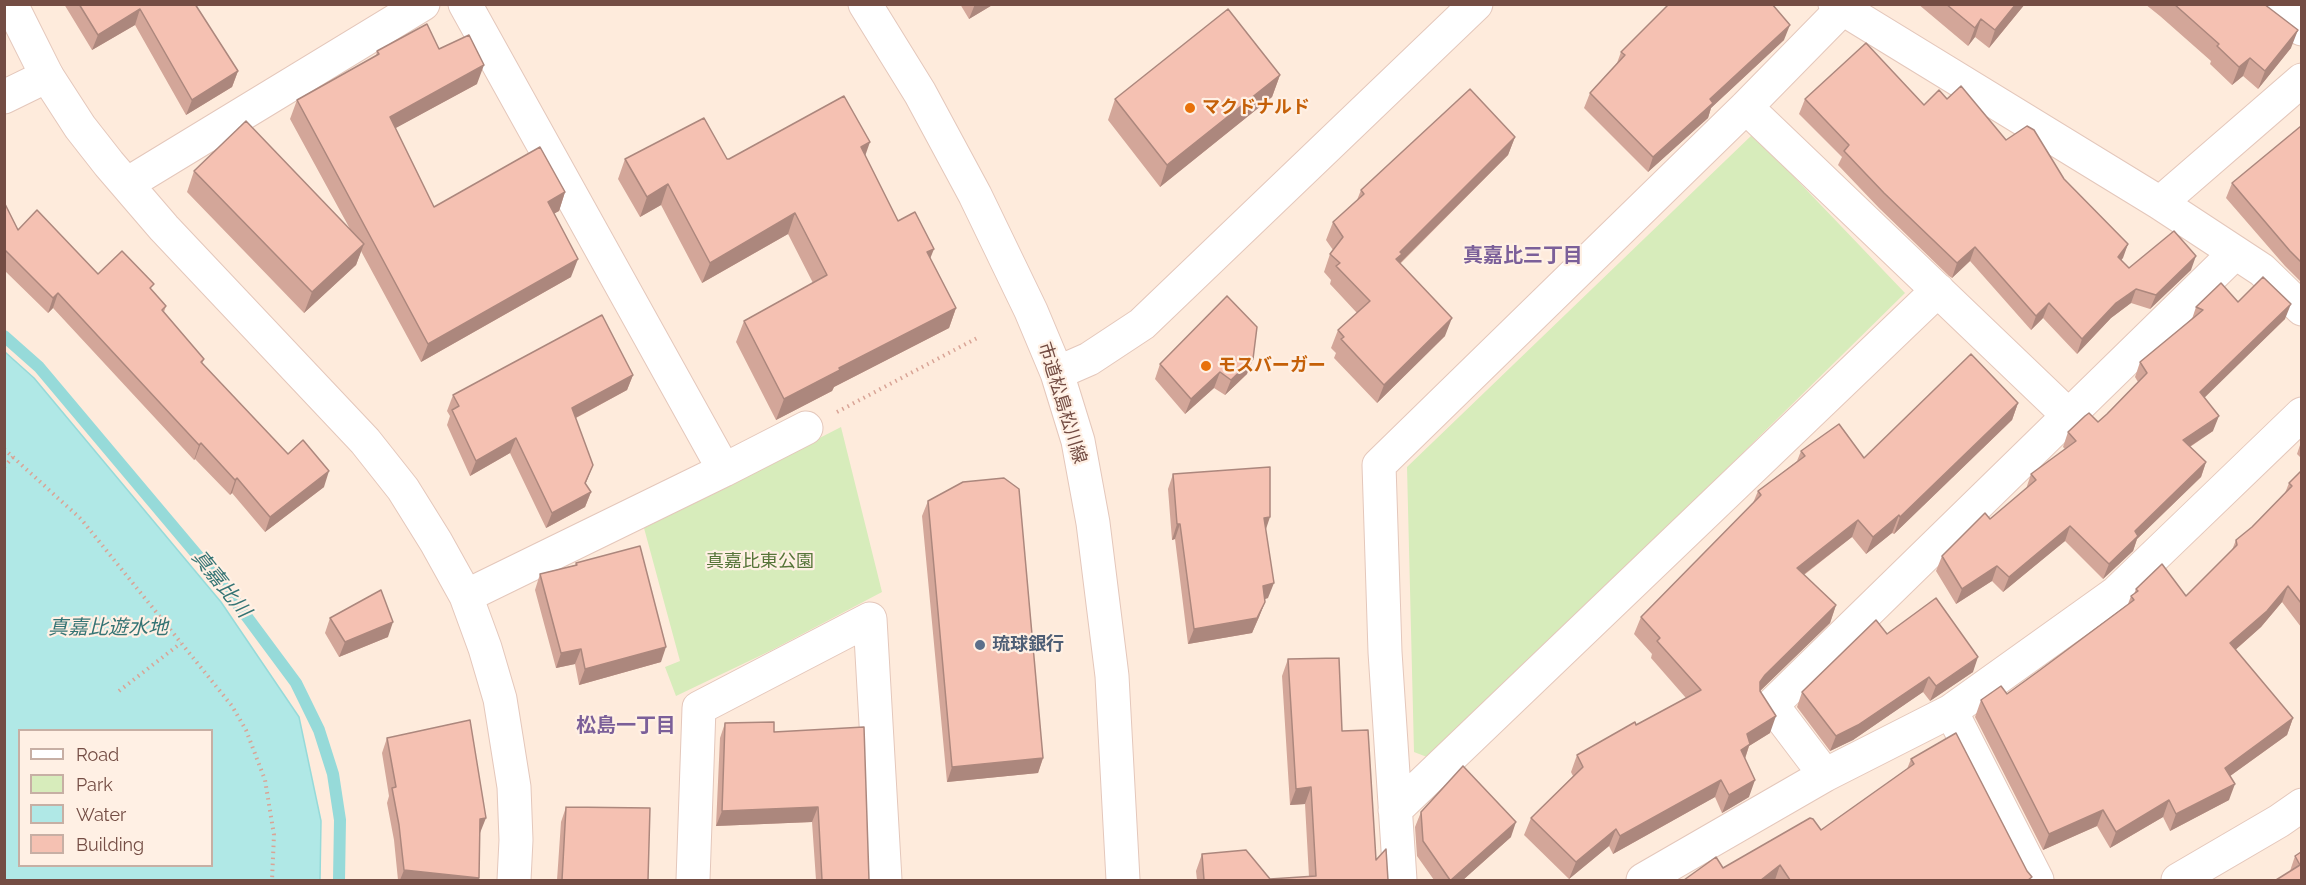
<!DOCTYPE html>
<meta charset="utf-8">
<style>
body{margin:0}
#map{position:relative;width:2306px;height:885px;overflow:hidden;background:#feebdc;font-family:Raleway,sans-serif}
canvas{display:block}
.frame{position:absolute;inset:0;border:6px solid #744d44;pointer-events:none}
.legend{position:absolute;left:18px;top:729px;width:195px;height:138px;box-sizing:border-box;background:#fff0e4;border:2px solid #c7afa4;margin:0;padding:8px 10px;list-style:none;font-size:18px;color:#744d44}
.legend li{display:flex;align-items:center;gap:12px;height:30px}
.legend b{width:30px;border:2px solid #c7afa4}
</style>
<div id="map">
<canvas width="2306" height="885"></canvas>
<div class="frame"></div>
<ul class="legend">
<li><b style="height:8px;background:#fff"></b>Road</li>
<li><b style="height:16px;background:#d7ecbb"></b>Park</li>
<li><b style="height:16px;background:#b0e8e6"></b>Water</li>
<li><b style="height:16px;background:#f5c1b2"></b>Building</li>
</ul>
</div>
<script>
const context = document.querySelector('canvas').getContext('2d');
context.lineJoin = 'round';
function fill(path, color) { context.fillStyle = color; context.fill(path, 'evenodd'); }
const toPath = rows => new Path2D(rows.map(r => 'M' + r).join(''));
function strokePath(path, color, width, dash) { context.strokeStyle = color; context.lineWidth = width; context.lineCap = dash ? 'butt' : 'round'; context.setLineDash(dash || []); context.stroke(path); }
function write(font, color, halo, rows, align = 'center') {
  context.font = font + ' Raleway,"Noto Sans JP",sans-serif'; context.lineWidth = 4.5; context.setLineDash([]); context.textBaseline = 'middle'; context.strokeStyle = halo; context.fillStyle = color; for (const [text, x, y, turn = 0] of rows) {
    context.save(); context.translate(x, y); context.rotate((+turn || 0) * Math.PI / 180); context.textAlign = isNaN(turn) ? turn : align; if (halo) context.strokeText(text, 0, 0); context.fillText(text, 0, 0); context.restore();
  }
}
fill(toPath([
 [1753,134,1905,293,1432,759,1414,752,1407,467],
 [841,427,882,592,772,650,676,696,665,667,680,661,644,528]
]), '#d7ecbb');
const water = toPath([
 [5,352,34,378,221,602,299,717,321,821,320,880,5,880,5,352],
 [20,730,212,730,212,866,20,866,20,730]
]);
fill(water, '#b0e8e6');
strokePath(water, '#96dad9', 1.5);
strokePath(toPath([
 [4,336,39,367,230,594,296,683,319,730,333,774,340,820,339,880]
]), '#96dad9', 12);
const minor = toPath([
 [465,4,724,470,466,596],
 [1835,4,2160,203,2262,270,2302,309],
 [2272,4,2302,29],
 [4,97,47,76,80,127,109,164,164,228,365,441,403,489,436,542,466,596,485,648,500,699,514,787,516,840,514,880],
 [1746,107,2069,416],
 [127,184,423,4],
 [2160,203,2302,80],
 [724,470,806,428],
 [1951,711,2037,880],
 [1825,775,1772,705,2235,253],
 [1395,810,1938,290],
 [693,880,699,708,870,619,885,880],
 [1400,880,1385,652,1379,465,1746,107,1847,4],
 [1643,880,1825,775,1951,711,2116,593,2302,414]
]);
const tertiary = toPath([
 [11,4,47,76],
 [865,4,920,93,975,195,1031,311,1057,373,1078,441,1093,523,1112,676,1123,880],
 [1057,373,1089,359,1142,324,1476,4],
 [2178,880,2279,821,2302,805]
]);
strokePath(minor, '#e4c7bb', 35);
strokePath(tertiary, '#e4c7bb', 35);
strokePath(toPath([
 [837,412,979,337],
 [4,449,81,519,232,706,246,730,265,780,274,835,272,880],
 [4,467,13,457],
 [119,691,181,643]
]), '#d9a496', 4, [1.5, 4.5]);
strokePath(minor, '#fff', 33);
strokePath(tertiary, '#fff', 33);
fill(toPath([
 [64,4,195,4,238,71,232,87,186,115,135,25,92,50],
 [960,4,994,4,969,19],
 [1918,4,2025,4,1989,48,1975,37,1968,46],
 [2145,4,2264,4,2291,48,2258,89,2243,76,2232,85,2210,64,2211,61,2160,16],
 [1784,40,1711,108,1708,118,1648,172,1584,108,1590,93,1617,63,1621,52],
 [439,49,477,84,395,128,434,207,565,192,559,211,554,213,571,277,421,362,361,251,356,265,304,313,187,192,194,171,350,229,290,119,297,100,376,56,377,51],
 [1280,75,1272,97,1160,187,1108,120,1115,99],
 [1805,99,1924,105,1947,99,2006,140,2064,179,2128,244,2121,260,2129,268,2191,270,2150,309,2131,303,2111,318,2077,354,2043,318,2031,330,1970,261,1952,278,1949,276,1879,208,1838,165,1842,157,1799,114],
 [2301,126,2301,282,2285,266,2226,198,2232,183],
 [1515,137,1508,155,1400,264,1445,336,1377,403,1334,358,1336,353,1331,348,1338,330,1357,313,1330,284,1331,280,1324,272,1330,254,1333,250,1326,240,1333,222,1357,200,1361,190],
 [865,156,898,221,930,258,956,308,949,328,834,387,832,391,776,420,736,342,744,321,813,283,788,234,702,283,661,205,640,217,618,179,625,159,727,159],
 [4,202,18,230,98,274,152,290,166,306,164,312,204,359,202,364,288,454,324,487,265,532,232,493,230,495,195,459,194,460,53,308,48,313,4,270],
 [2238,302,2285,319,2204,397,2213,431,2190,447,2206,462,2201,477,2137,539,2133,551,2103,579,2065,541,2003,592,1992,581,1956,604,1936,571,1942,556,1990,519,2026,489,2031,474,2065,449,2063,447,2068,432,2098,422,2107,414,2138,382,2135,377,2140,362,2192,319,2196,307],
 [1160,364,1247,374,1225,395,1214,388,1185,414,1155,379],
 [633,375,627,390,576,418,585,484,591,492,585,507,546,528,510,453,470,476,447,425,450,416,447,411,453,395],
 [2018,403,2012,420,1894,534,1892,533,1866,554,1852,537,1804,575,1836,605,1830,623,1760,691,1770,733,1749,746,1745,759,1749,797,1722,813,1715,797,1613,854,1609,846,1569,879,1524,835,1531,818,1573,776,1571,772,1577,755,1636,725,1686,698,1651,658,1652,654,1634,634,1641,617,1753,503,1758,491,1797,461,1801,451,1864,458],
 [2301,442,2301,458,2297,454],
 [2301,471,2301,627,2282,602,2261,627,2235,650,2293,718,2287,735,2230,776,2229,800,2170,831,2163,817,2110,848,2097,826,2043,850,1975,717,1981,700,2007,694,2040,670,2128,604,2131,596,2134,594,2136,589,2186,596,2232,550,2236,540,2252,527,2285,493,2289,483],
 [1173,474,1268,598,1265,599,1265,602,1259,617,1252,633,1188,644,1175,539,1172,540,1168,489],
 [928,501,1043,758,1038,773,947,782,922,516],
 [576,563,661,662,579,685,575,664,556,668,535,590,540,574,575,565],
 [330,618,388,637,339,657,325,633],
 [1887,634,1973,672,1930,701,1923,692,1853,740,1830,751,1797,707,1802,692],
 [1288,659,1342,731,1376,860,1388,880,1197,880,1196,871,1202,854,1270,879,1309,877,1305,804,1290,805,1282,676],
 [725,723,774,732,869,880,816,880,812,822,716,826,720,738],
 [387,738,480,833,479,833,479,878,478,880,398,880,394,840,387,803,389,796,382,753],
 [1911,759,2031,880,1684,880,1723,868,1821,830,1907,769],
 [566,807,648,880,557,880,561,822],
 [1421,812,1511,837,1463,880,1434,880,1417,856,1415,827],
 [2301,852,2301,880,2290,871,2295,856]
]), '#d3a699');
fill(toPath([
 [975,4,994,4,969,19],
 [2016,4,2025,4,1989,48,1995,30],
 [140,9,135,25,92,50,98,35],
 [1981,19,1975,37,1968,46,1975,28],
 [1790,25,1784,40,1711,108,1708,118,1648,172,1653,157,1710,99],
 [2298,30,2291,48,2258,89,2265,71],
 [2250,58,2243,76,2232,85,2239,67],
 [484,65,477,84,383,135,390,117],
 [238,71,232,87,186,115,192,100],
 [1280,75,1272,97,1160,187,1167,165],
 [1515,137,1508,155,1397,266,1396,259,1400,252],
 [870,142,863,162,861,147],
 [668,184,661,205,640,217,647,197],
 [565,192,559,211,541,221,548,202],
 [795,213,788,234,702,283,710,263],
 [364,244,356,265,304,313,312,292],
 [2128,244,2123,258,2112,272,2118,257],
 [1975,247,1970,261,1952,278,1957,263],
 [934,249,926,269,927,252],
 [2196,256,2191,270,2150,309,2156,295],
 [578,259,571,277,421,362,428,344],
 [2136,289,2131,303,2111,318,2077,354,2082,339,2116,303],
 [58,293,53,308,48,313,53,298],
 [2049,303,2043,318,2031,330,2036,316],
 [2291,304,2285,319,2195,407,2200,392],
 [956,308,949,328,834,387,832,391,776,420,784,399,839,368],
 [1452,318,1445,336,1377,403,1384,385],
 [1253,359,1247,374,1225,395,1231,380],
 [1220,372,1214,388,1185,414,1191,399],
 [633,375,627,390,566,423,572,408],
 [2018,403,2012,420,1894,534,1900,517],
 [2219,416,2213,431,2177,455,2183,440],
 [516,438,510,453,470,476,476,461],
 [201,443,195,459,194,460,199,445],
 [2206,462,2201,477,2137,539,2133,551,2103,579,2109,564,2135,531],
 [593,465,580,498,591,492,585,507,546,528,552,513,585,483],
 [329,471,324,487,265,532,270,517],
 [237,478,232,493,230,495,235,480],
 [1899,515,1892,533,1866,554,1873,537],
 [1270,517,1265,532,1264,518],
 [1858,520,1852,537,1790,585,1797,568],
 [1177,524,1180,524,1175,539,1172,540],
 [2070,526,2065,541,2003,592,2009,577],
 [1997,566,1992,581,1956,604,1962,589],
 [1274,583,1268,598,1258,601,1263,586],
 [2288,586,2282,602,2261,627,2224,660,2230,643],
 [1265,602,1259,617,1252,633,1188,644,1194,629],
 [1836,605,1830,623,1759,692,1760,682,1765,675],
 [393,622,388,637,339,657,345,642],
 [666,647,661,662,579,685,585,669],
 [581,649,575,664,556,668,561,653],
 [1978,657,1973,672,1930,701,1936,686],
 [1929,677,1923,692,1853,740,1830,751,1836,736],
 [1776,716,1770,733,1749,746,1744,761,1741,750,1747,734],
 [2293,718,2287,735,2219,784,2225,768],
 [1043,758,1038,773,947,782,952,767],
 [1721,780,1715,797,1613,854,1620,836],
 [1755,780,1749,797,1722,813,1729,795],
 [2235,784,2229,800,2170,831,2176,814],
 [1311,787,1305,804,1290,805,1296,789],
 [2169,800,2163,817,2110,848,2116,832],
 [818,807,812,822,716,826,722,811],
 [2103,810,2097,826,2043,850,2049,834],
 [486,818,480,833,474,834,480,819],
 [1516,822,1511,837,1463,880,1451,880],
 [1616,829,1609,846,1569,879,1576,862],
 [1780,865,1775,880,1761,880],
 [404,870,479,878,478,880,400,880]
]), '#ac877d');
const building = toPath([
 [79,4,195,4,238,71,192,100,140,9,98,35,79,4],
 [1669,4,1772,4,1790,25,1710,99,1713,103,1653,157,1590,93,1625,55,1621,52,1669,4],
 [1946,4,2016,4,1995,30,1981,19,1975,28,1946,4],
 [2174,4,2264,4,2298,30,2265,71,2250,58,2239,67,2217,46,2219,44,2174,4],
 [1228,9,1280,75,1167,165,1115,99,1228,9],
 [427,24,439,49,469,35,484,65,390,117,434,207,540,147,565,192,548,202,578,259,428,344,297,100,379,54,377,51,427,24],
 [1866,43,1924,105,1939,90,1947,99,1961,86,2006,140,2027,126,2034,130,2064,179,2128,244,2118,257,2129,268,2174,231,2196,256,2156,295,2136,289,2116,303,2082,339,2049,303,2036,316,1975,247,1957,263,1955,261,1884,193,1844,151,1849,145,1805,99,1866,43],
 [1470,89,1515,137,1400,252,1402,254,1396,259,1452,318,1384,385,1341,339,1344,337,1338,330,1370,301,1336,266,1340,263,1330,254,1343,237,1333,222,1364,194,1361,190,1470,89],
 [844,96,870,142,861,147,898,221,915,212,934,249,927,252,956,308,839,368,840,370,784,399,744,321,827,275,795,213,710,263,668,184,647,197,625,159,704,118,727,159,729,159,844,96],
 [246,121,364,244,312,292,194,171,246,121],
 [2301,126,2301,262,2290,251,2232,183,2301,126],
 [4,202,18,230,37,210,98,274,122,251,154,284,150,288,166,306,162,310,204,359,201,362,288,454,303,440,329,471,270,517,237,478,235,480,201,443,199,445,58,293,53,298,4,249,4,202],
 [2263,277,2291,304,2200,392,2219,416,2183,440,2206,462,2135,531,2138,536,2109,564,2070,526,2009,577,1997,566,1962,589,1942,556,1985,513,1990,519,2036,480,2031,474,2076,441,2068,432,2085,416,2089,413,2098,422,2107,414,2147,373,2140,362,2203,310,2196,307,2221,283,2238,302,2263,277],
 [1227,296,1257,327,1253,359,1231,380,1220,372,1191,399,1160,364,1227,296],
 [602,315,633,375,572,408,593,465,585,483,591,492,552,513,516,438,476,461,452,410,459,406,453,395,602,315],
 [1971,354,2018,403,1900,517,1899,515,1873,537,1858,520,1797,568,1836,605,1765,675,1760,682,1760,691,1776,716,1747,734,1750,744,1741,750,1755,780,1729,795,1721,780,1620,836,1616,829,1576,862,1531,818,1583,767,1577,755,1635,722,1636,725,1701,690,1657,641,1660,638,1641,617,1761,495,1758,491,1805,456,1801,451,1839,424,1864,458,1971,354],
 [1270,467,1270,517,1264,518,1274,583,1263,586,1265,602,1257,618,1194,629,1180,524,1177,524,1173,474,1270,467],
 [2301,471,2301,603,2288,586,2267,611,2230,643,2293,718,2225,768,2235,784,2176,814,2169,800,2116,832,2103,810,2049,834,1981,700,2001,686,2007,694,2040,670,2134,600,2131,596,2138,591,2136,589,2162,564,2186,596,2237,545,2236,540,2252,527,2292,486,2289,483,2301,471],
 [1004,478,1019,489,1043,758,952,767,928,501,963,482,1004,478],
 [640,546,666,647,585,669,581,649,561,653,540,574,577,565,576,563,640,546],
 [381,590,393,622,345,642,330,618,381,590],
 [1936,598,1978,657,1936,686,1929,677,1858,725,1836,736,1802,692,1876,620,1887,634,1936,598],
 [1339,658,1342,731,1368,730,1376,860,1386,849,1388,880,1204,880,1202,854,1246,850,1270,879,1316,876,1311,787,1296,789,1288,659,1339,658],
 [470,720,486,818,480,819,479,878,404,870,399,825,392,788,396,787,387,738,470,720],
 [774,722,774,732,864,727,869,880,822,880,818,807,722,811,725,723,774,722],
 [1956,733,2027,871,2032,877,2028,880,1790,880,1780,865,1761,880,1684,880,1716,857,1723,868,1810,818,1813,819,1821,830,1914,764,1911,759,1956,733],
 [1463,766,1516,822,1451,880,1450,880,1423,841,1421,812,1463,766],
 [566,807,650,808,648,880,562,880,566,807],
 [2301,852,2301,880,2276,880,2300,865,2295,856,2301,852]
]);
fill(building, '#f5c1b2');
strokePath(building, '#ac877d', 1.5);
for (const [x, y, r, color] of [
 [1190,108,6,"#e8710a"],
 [1206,366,6,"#e8710a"],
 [980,645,6,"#5c6f8a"]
]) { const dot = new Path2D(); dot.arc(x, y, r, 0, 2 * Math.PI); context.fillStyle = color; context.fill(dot); strokePath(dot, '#fff0e4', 2); }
write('bold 18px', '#c56008', '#fff0e4', [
 ["マクドナルド",1202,108],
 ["モスバーガー",1218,366]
], 'left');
write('18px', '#744d44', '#fff0e4', [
 ["市道松島松川線",1062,403,73]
]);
write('18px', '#567539', '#fff0e4', [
 ["真嘉比東公園",760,562]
]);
write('bold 18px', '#4e5e75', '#fff0e4', [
 ["琉球銀行",992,645]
], 'left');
write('bold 20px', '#7b5f99', '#fff0e4', [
 ["真嘉比三丁目",1523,256],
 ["松島一丁目",626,726]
]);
write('italic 20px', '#357474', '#fff0e4', [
 ["真嘉比川",221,584,51],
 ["真嘉比遊水地",108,628]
]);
</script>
